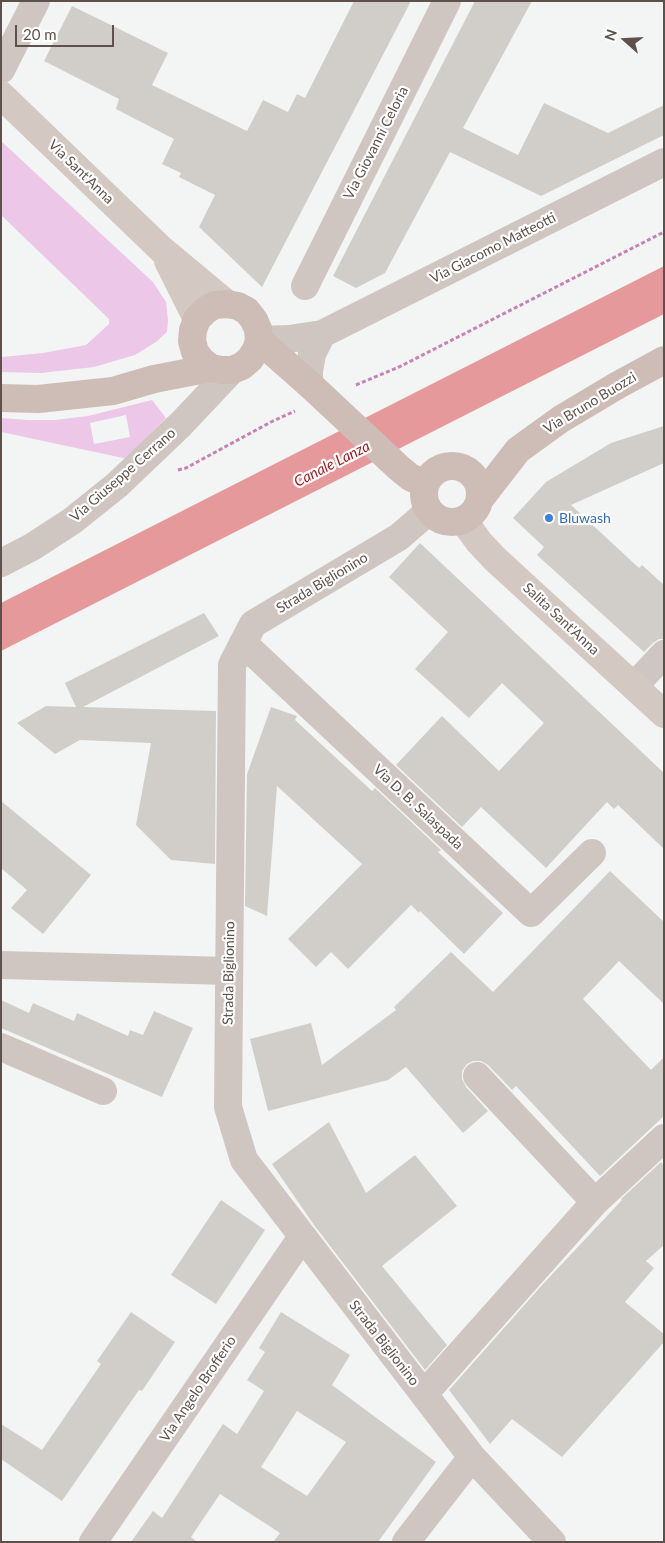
<!DOCTYPE html>
<style>
body{margin:0}
#map{position:relative;width:665px;height:1543px;overflow:hidden;background:#f3f5f4;font-family:Lato,sans-serif}
canvas{display:block}
.frame{position:absolute;inset:0;border:2px solid #5e514c;pointer-events:none}
.north{position:absolute;left:600px;top:15px;width:50px;height:50px;-webkit-text-stroke:4px #fff;paint-order:stroke;rotate:289deg;font-size:14px;font-weight:700;line-height:20px;text-align:center;color:#5e514c}
.north::after{content:'';display:block;margin:auto;width:18px;height:22px;background:#5e514c;clip-path:polygon(50% 0,100% 100%,50% 72%,0 100%)}
.scale{position:absolute;left:15px;top:25px;width:99px;height:22px;box-sizing:border-box;border:2px solid #5e514c;border-top:0;padding-left:6px;font-size:15px;line-height:18px;white-space:nowrap;color:#5e514c;-webkit-text-stroke:4px #fff;paint-order:stroke}
</style>
<div id="map">
<canvas width="665" height="1543"></canvas>
<div class="frame"></div>
<div class="north">N</div>
<div class="scale">20 m</div>
</div>
<script>
const context = document.querySelector('canvas').getContext('2d');
context.lineJoin = 'round';
function fill(path, color) { context.fillStyle = color; context.fill(path, 'evenodd'); }
const toPath = rows => new Path2D(rows.map(r => 'M' + r).join(''));
function strokePath(path, color, width, dash) { context.strokeStyle = color; context.lineWidth = width; context.lineCap = dash ? 'butt' : 'round'; context.setLineDash(dash || []); context.stroke(path); }
function write(font, color, halo, rows, align = 'center') {
  context.font = font + ' Lato,sans-serif'; context.lineWidth = 4.5; context.setLineDash([]); context.textBaseline = 'middle'; context.strokeStyle = halo; context.fillStyle = color; for (const [text, x, y, turn = 0] of rows) {
    context.save(); context.translate(x, y); context.rotate((+turn || 0) * Math.PI / 180); context.textAlign = isNaN(turn) ? turn : align; if (halo) context.strokeText(text, 0, 0); context.fillText(text, 0, 0); context.restore();
  }
}
fill(toPath([
 [1,141,153,282,166,302,168,320,167,332,156,342,135,355,94,367,41,373,1,372,1,357,43,353,86,345,109,324,109,319,1,215],
 [152,400,166,418,128,459,1,432,1,418,28,420,55,420,88,416],
 [126,415,130,437,94,444,90,423]
]), '#ecc7e7');
fill(toPath([
 [664,266,664,314,1,651,1,603]
]), '#e5999b');
fill(toPath([
 [354,1,411,1,262,287,199,227,215,195,179,177,181,173,162,164,174,139,116,109,119,99,44,61,72,6,168,53,152,85,247,131,263,100,288,112,297,94,305,98],
 [475,1,532,1,463,128,518,155,544,103,608,133,664,105,664,135,541,196,450,152,385,273,356,288,333,276],
 [664,426,664,463,571,505,639,568,642,565,664,585,664,639,659,639,653,643,644,652,537,555,544,547,513,518,546,482,611,443],
 [420,543,664,773,664,849,618,805,614,809,607,802,546,868,481,807,462,827,396,765,442,716,499,771,544,723,502,683,469,718,415,669,448,632,389,577],
 [204,613,219,636,83,707,216,711,215,864,171,860,136,825,151,743,80,740,55,754,17,723,46,706,76,707,65,683],
 [271,707,297,716,295,720,372,791,375,788,441,850,438,852,503,913,464,954,420,911,419,913,411,905,348,969,331,952,316,967,288,939,362,864,277,786,267,916,245,906,247,774],
 [1,801,91,875,43,934,11,908,27,890,1,868],
 [610,871,664,922,664,1004,619,961,583,999,651,1070,664,1057,664,1116,600,1176,516,1086,512,1090,488,1065,481,1061,473,1061,467,1064,462,1071,462,1079,466,1087,488,1111,463,1133,406,1067,388,1080,268,1111,250,1039,311,1023,322,1065,396,1010,394,1007,451,952,493,992],
 [1,1000,29,1013,33,1003,74,1021,77,1013,128,1036,130,1030,143,1035,154,1011,193,1028,162,1097,1,1028],
 [329,1122,366,1193,415,1155,457,1206,382,1266,447,1345,425,1370,314,1225,272,1164],
 [661,1162,664,1166,664,1245,646,1261,654,1268,625,1302,664,1334,664,1342,562,1457,512,1419,490,1444,449,1390,543,1284,622,1200,621,1199],
 [221,1200,265,1230,216,1304,171,1275],
 [131,1312,175,1342,142,1391,139,1390,62,1501,1,1459,1,1424,42,1450,101,1364,97,1361],
 [281,1312,350,1355,332,1385,436,1462,378,1542,273,1542,280,1533,220,1494,191,1537,197,1542,131,1542,153,1511,162,1518,223,1424,237,1434,264,1391,247,1380,265,1352,259,1348],
 [297,1411,346,1442,307,1496,261,1467]
]), '#d1ceca');
strokePath(toPath([
 [356,385,399,367,664,232],
 [178,470,186,468,271,422,295,411]
]), '#c782b4', 3, [4, 2.5]);
strokePath(toPath([
 [1,70,36,1],
 [305,286,447,1],
 [259,340,289,339,322,334,664,162],
 [309,384,309,371,312,354,322,334],
 [429,511,399,537,253,624,232,665,228,1107,244,1160,472,1457,552,1542],
 [1,563,32,547,72,521,117,485,181,424,232,370],
 [243,643,531,913,592,853],
 [634,686,664,654],
 [1,965,229,971],
 [1,1047,103,1091],
 [477,1076,595,1202],
 [424,1394,595,1202,664,1138],
 [93,1542,302,1237],
 [406,1542,472,1457]
]), '#cfc6c2', 28);
strokePath(toPath([
 [1,95,161,249,227,304],
 [168,261,197,319],
 [463,520,479,542,495,559,664,714]
]), '#d4c8c3', 28);
strokePath(toPath([
 [259,340,309,384,399,468,410,477,425,484],
 [1,398,38,399,113,391,154,379,211,368,222,370,232,370,242,366,250,359,256,350,259,340,258,329,254,320,247,311,238,306,227,304,215,305,206,310,197,319,193,330,192,341,195,352,202,361,211,368],
 '424 494a28 28 0 1 1 56 0a28 28 0 1 1-56 0Z',
 [480,499,518,450,561,419,618,385,664,360]
]), '#cebcb6', 28);
for (const [x, y, r, color] of [
 [549,518,5,"#3f7fe0"]
]) { const dot = new Path2D(); dot.arc(x, y, r, 0, 2 * Math.PI); context.fillStyle = color; context.fill(dot); strokePath(dot, '#fff', 2); }
write('14px', '#5e514c', '#fff', [
 ["Via Giovanni Celoria",376,143,-63],
 ["Via Sant'Anna",81,172,44],
 ["Via Giacomo Matteotti",493,248,-27],
 ["Via Bruno Buozzi",590,403,-31],
 ["Via Giuseppe Cerrano",123,475,-41],
 ["Strada Biglionino",322,583,-31],
 ["Salita Sant'Anna",561,619,43],
 ["Via D. B. Salaspada",418,807,43],
 ["Strada Biglionino",229,973,-89],
 ["Strada Biglionino",384,1343,52],
 ["Via Angelo Brofferio",198,1389,-56]
]);
write('14px', '#366cbe', '#fff', [
 ["Bluwash",559,518]
], 'left');
write('italic 15px', '#a21c1f', '#fff', [
 ["Canale Lanza",332,464,-27]
]);
</script>
